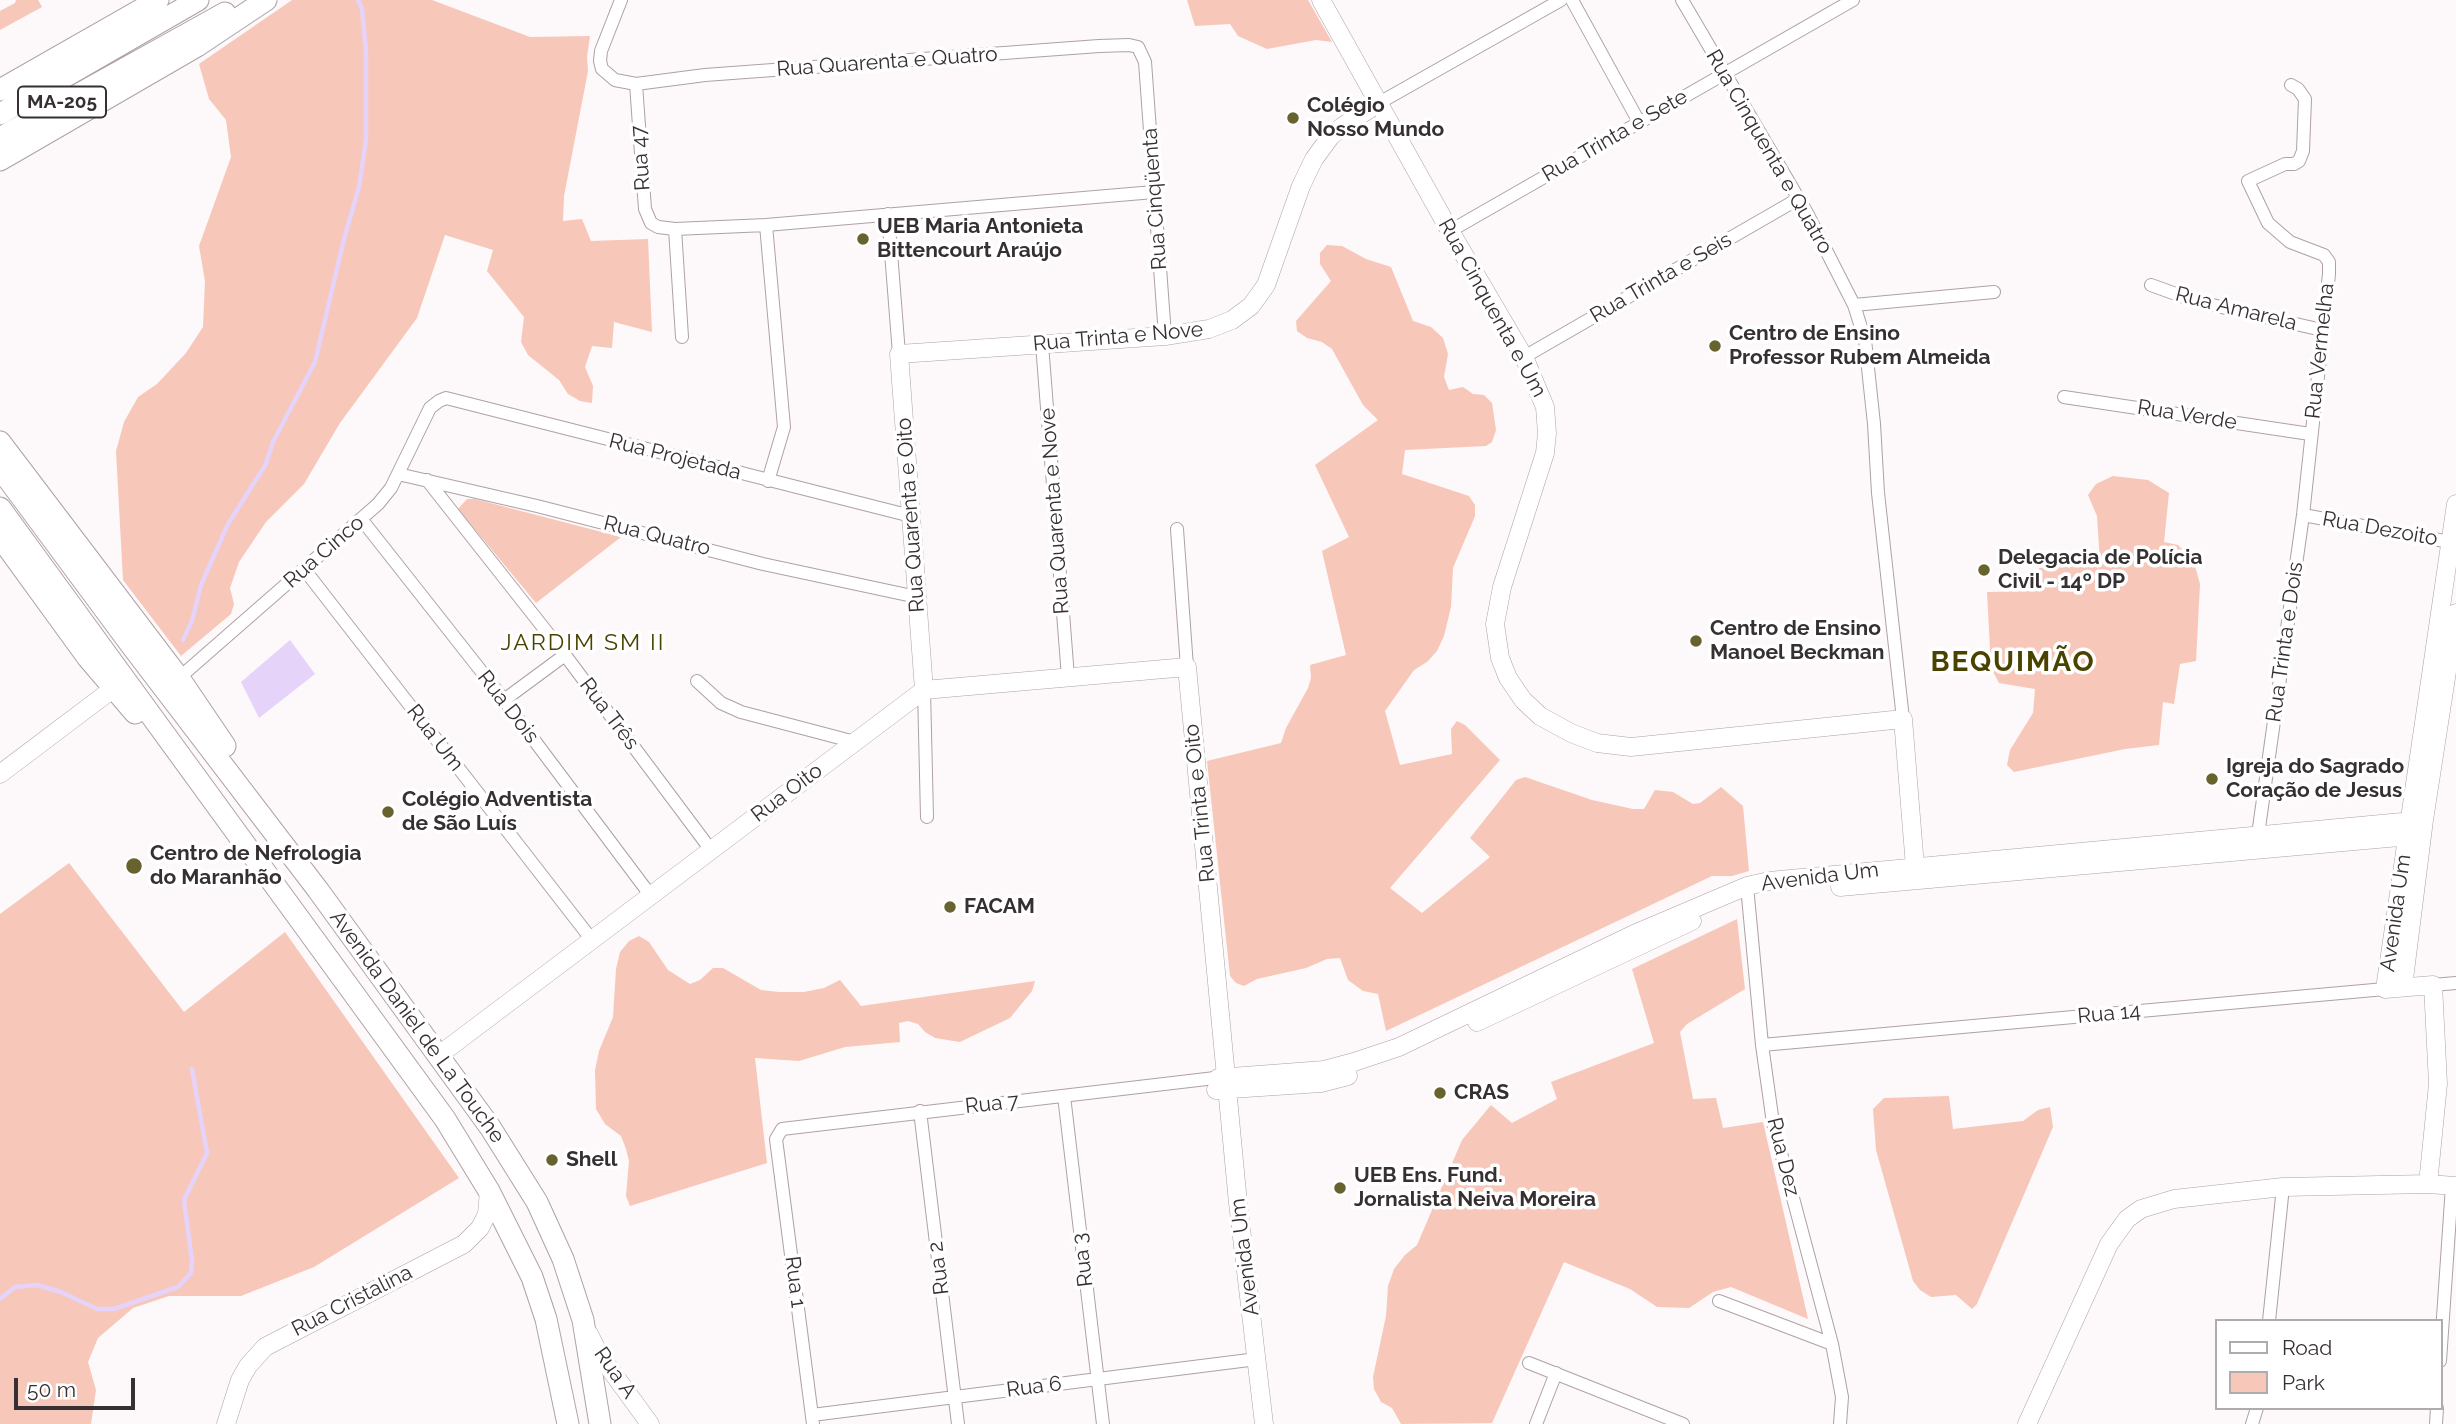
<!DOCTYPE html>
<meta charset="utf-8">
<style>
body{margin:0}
#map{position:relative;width:2456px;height:1424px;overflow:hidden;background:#fdf8fa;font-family:Raleway,sans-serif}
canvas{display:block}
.legend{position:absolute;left:2215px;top:1319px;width:228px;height:91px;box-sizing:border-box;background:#fff;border:2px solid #afacad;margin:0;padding:9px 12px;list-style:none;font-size:21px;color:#363032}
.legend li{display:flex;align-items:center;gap:14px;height:35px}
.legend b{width:35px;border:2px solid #afacad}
.scale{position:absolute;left:14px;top:1378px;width:121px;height:32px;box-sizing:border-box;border:4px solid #363032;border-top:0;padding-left:9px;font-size:21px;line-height:24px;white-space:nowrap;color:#363032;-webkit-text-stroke:5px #fff;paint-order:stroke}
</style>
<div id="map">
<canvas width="2456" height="1424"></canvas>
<ul class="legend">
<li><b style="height:9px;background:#fff"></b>Road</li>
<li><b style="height:19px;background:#f7c7b9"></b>Park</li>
</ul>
<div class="scale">50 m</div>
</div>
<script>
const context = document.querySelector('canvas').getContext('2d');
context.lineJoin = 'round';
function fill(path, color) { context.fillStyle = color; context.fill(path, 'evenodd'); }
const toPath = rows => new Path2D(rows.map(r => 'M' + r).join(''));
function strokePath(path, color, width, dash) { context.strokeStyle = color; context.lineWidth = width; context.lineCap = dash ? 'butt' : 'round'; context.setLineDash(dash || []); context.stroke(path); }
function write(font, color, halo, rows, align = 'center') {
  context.font = font + ' Raleway,sans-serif'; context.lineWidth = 7; context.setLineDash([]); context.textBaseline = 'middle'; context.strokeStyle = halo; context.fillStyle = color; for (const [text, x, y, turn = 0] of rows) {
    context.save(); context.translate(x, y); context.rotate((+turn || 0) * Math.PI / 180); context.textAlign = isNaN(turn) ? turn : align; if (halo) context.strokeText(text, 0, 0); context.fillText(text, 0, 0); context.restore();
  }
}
fill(toPath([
 [16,0,38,0,42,7,0,30,0,11,15,3],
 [292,0,432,0,530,37,590,36,587,57,588,71,564,196,563,221,582,219,591,241,648,239,652,332,614,322,612,348,592,346,585,367,593,386,592,403,580,401,568,394,559,380,528,355,521,342,524,317,487,271,493,250,445,235,417,318,340,423,304,484,266,522,239,562,230,588,234,604,231,614,181,656,123,580,116,451,124,422,138,397,157,384,186,353,203,327,205,281,199,246,231,157,226,120,209,99,199,64],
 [1187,0,1308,0,1332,42,1316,40,1267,49,1238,36,1230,24,1195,26],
 [1327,245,1342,246,1366,259,1391,267,1413,321,1431,327,1443,338,1448,354,1444,377,1449,390,1463,387,1473,394,1484,395,1492,403,1496,430,1492,442,1486,446,1405,450,1402,474,1469,496,1475,505,1475,516,1453,568,1451,607,1444,636,1437,651,1427,662,1414,670,1385,711,1400,765,1452,754,1451,729,1457,721,1465,725,1500,760,1390,888,1422,913,1490,857,1470,838,1516,780,1525,777,1592,800,1633,809,1644,809,1655,790,1673,792,1693,804,1700,803,1721,787,1743,806,1749,871,1732,876,1712,876,1386,1031,1378,994,1363,991,1348,980,1340,958,1327,959,1306,968,1257,979,1244,986,1236,983,1230,976,1207,761,1281,743,1286,728,1308,688,1311,678,1310,665,1346,655,1322,551,1349,537,1315,465,1378,420,1363,405,1332,349,1322,342,1307,338,1297,331,1296,321,1331,281,1320,264,1320,253],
 [2113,476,2148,480,2169,493,2164,542,2178,545,2194,562,2200,584,2196,661,2180,664,2174,704,2163,702,2159,745,2125,749,2014,772,2007,765,2010,750,2033,713,2035,689,1999,683,1991,668,1987,592,2040,591,2039,568,2100,562,2097,516,2088,495,2096,484],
 [467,499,475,499,621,537,536,603,458,509],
 [69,863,184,1012,285,932,459,1178,314,1267,241,1296,169,1296,133,1308,98,1338,88,1362,96,1390,91,1424,0,1424,0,914],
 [1737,919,1745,989,1687,1024,1680,1032,1693,1099,1716,1098,1723,1128,1763,1122,1808,1319,1731,1287,1713,1292,1689,1308,1657,1307,1630,1289,1564,1262,1492,1423,1401,1424,1392,1408,1381,1402,1374,1389,1373,1377,1386,1316,1388,1286,1394,1269,1405,1255,1417,1245,1462,1140,1491,1105,1512,1123,1557,1099,1551,1082,1654,1043,1632,969],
 [639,936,649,942,668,970,690,984,700,980,713,968,723,968,761,990,779,992,804,992,824,988,840,980,861,1006,1035,981,1032,991,1010,1018,960,1042,935,1038,925,1032,918,1024,908,1021,899,1023,900,1042,845,1047,799,1061,755,1058,767,1163,630,1206,626,1196,629,1161,626,1149,621,1136,605,1124,596,1109,595,1070,599,1051,613,1017,616,969,620,952,629,941],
 [1949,1096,1953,1129,2023,1121,2038,1110,2050,1107,2053,1127,1977,1304,1972,1309,1956,1295,1931,1297,1920,1290,1913,1281,1876,1150,1873,1109,1884,1098]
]), '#f7c7b9');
fill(toPath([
 [290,640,315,674,259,718,241,682]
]), '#e6d3f9');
strokePath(toPath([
 [183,640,192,621,201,585,228,524,266,464,273,442,315,362,344,239,359,187,366,140,366,52,362,9,358,0],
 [0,1299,15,1287,37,1285,61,1292,97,1309,114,1309,178,1287,191,1273,192,1261,184,1200,207,1153,192,1069]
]), '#e6d3f9', 4.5);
const street = toPath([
 [621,0,601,51,600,61,602,69,615,80,636,84,705,75,1099,46,1129,45,1138,47,1145,62,1165,336],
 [1572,0,1639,122],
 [1682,0,1807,213,1854,305,1865,340,1874,424,1878,493,1903,719],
 [636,84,645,209,651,223,658,227,675,229,766,225,1154,192],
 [1379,103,1561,0],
 [888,214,899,354],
 [766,225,784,427,768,481],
 [675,229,682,337],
 [1450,231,1853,0],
 [2151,285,2195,301,2322,330],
 [1854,305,1994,292],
 [1042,344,1068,677],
 [1524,357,1798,199],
 [2064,397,2310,434],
 [398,474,537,506,763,564,917,597],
 [427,480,565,655,711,850],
 [2303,515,2450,542],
 [362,520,504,700,651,896],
 [1177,529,1187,667],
 [304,569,592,940],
 [179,678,378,504,391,488,430,408,439,401,446,398,911,516],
 [697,681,721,703,741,712,855,742],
 [924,690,927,817],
 [504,700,565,655],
 [2257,842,2303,515,2329,274,2329,262,2324,255,2290,242,2268,223,2248,181,2285,164,2294,164,2299,161,2303,151,2305,99,2298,89,2291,85],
 [1747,886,1762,1045,1773,1123,1832,1344,1842,1397,1840,1424],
 [2433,985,2456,983],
 [1762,1045,2385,989],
 [1064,1096,1103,1424],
 [920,1111,958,1424],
 [1719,1301,1832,1344],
 [2269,1321,2283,1187],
 [2440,1361,2452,1186],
 [1529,1363,1683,1424],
 [812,1415,1257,1359],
 [813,1424,776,1139,782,1129,1215,1078],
 [1536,1424,1556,1373],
 [2252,1424,2257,1408],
 [2436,1424,2437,1408]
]);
const secondary = toPath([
 [1321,0,1450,231,1524,357,1545,407,1547,433,1545,453,1502,587,1495,624,1500,658,1508,678,1523,700,1540,716,1571,733,1597,743,1631,747,1903,719,1916,879],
 [924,690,899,354,1165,336,1209,329,1232,320,1251,306,1266,285,1301,186,1314,159,1331,136,1343,126,1379,103],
 [0,774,114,688],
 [1840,887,2422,835],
 [2403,987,2424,820,2456,613],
 [1477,1022,1692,921],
 [439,1055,924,690,1187,667,1238,1203,1264,1424],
 [1218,1078,1324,1070,1354,1062,1399,1047,1634,934,1747,886,1769,881,2424,820],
 [1216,1090,1321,1083,1348,1076],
 [2428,1184,2438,1084,2433,985,2385,989,2456,504],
 [589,1334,599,1354,650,1424],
 [226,1424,240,1380,248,1366,265,1347,464,1244,480,1228,487,1214,489,1191],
 [2027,1424,2109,1244,2127,1219,2141,1209,2174,1199,2283,1187,2428,1184,2456,1186]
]);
const primary = toPath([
 [0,90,158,0],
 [0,114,198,0],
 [0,138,225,13],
 [0,160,197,46,266,0],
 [0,442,179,678,225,746],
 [0,468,131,645,318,890,490,1127,537,1202,563,1259,583,1320,600,1424],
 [0,508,445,1119,489,1191,532,1277,546,1319,568,1424],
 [0,537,88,658,135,713]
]);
strokePath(street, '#aea1a6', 14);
strokePath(secondary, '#aea1a6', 19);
strokePath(primary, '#aea1a6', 23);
strokePath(street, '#fff', 12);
strokePath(secondary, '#fff', 18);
strokePath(primary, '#fff', 21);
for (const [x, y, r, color] of [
 [1293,118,7,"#68622f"],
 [863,239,7,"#68622f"],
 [1715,346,7,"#68622f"],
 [1984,570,7,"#68622f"],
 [1696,641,7,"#68622f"],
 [2212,779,7,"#68622f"],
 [388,812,7,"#68622f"],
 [134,866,9,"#68622f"],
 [950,907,7,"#68622f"],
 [1440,1093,7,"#68622f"],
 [552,1160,7,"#68622f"],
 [1340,1188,7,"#68622f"]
]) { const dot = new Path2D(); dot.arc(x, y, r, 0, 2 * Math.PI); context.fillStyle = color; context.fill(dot); strokePath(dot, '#fff', 2.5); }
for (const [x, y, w] of [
 [62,102,88]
]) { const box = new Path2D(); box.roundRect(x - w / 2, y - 15.5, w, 31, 5); context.fillStyle = '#fff'; context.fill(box); strokePath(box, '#363032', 2); }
write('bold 19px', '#363032', null, [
 ["MA-205",62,102]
]);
write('21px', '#363032', '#fff', [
 ["Rua Quarenta e Quatro",887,62,-4],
 ["Rua Trinta e Sete",1615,136,-30],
 ["Rua Cinquenta e Quatro",1769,152,60],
 ["Rua 47",641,158,-94],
 ["Rua Cinqüenta",1155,199,-94],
 ["Rua Trinta e Seis",1661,278,-30],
 ["Rua Cinquenta e Um",1492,308,61],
 ["Rua Amarela",2236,309,14],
 ["Rua Trinta e Nove",1118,337,-5],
 ["Rua Vermelha",2320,351,-84],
 ["Rua Verde",2187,415,9],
 ["Rua Projetada",675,457,14],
 ["Rua Quarenta e Nove",1055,511,-94],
 ["Rua Quarenta e Oito",911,515,-94],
 ["Rua Dezoito",2380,529,10],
 ["Rua Quatro",657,536,14],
 ["Rua Cinco",324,552,-41],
 ["Rua Trinta e Dois",2285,642,-82],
 ["Rua Dois",508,707,52],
 ["Rua Três",609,714,53],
 ["Rua Um",435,738,52],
 ["Rua Oito",787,793,-37],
 ["Rua Trinta e Oito",1200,803,-96],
 ["Avenida Um",1820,877,-7],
 ["Avenida Um",2396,913,-82],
 ["Rua 14",2109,1014,-5],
 ["Avenida Daniel de La Touche",417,1027,54],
 ["Rua 7",992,1104,-6],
 ["Rua Dez",1783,1157,76],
 ["Avenida Um",1245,1257,-97],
 ["Rua 3",1083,1260,-97],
 ["Rua 2",939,1268,-97],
 ["Rua 1",795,1282,83],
 ["Rua Cristalina",352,1301,-27],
 ["Rua A",615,1373,55],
 ["Rua 6",1034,1387,-7]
]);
write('bold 21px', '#363032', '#fff', [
 ["Colégio",1307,106],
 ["Nosso Mundo",1307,130],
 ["UEB Maria Antonieta",877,227],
 ["Bittencourt Araújo",877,251],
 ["Centro de Ensino",1729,334],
 ["Professor Rubem Almeida",1729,358],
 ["Delegacia de Polícia",1998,558],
 ["Civil - 14º DP",1998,582],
 ["Centro de Ensino",1710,629],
 ["Manoel Beckman",1710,653],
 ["Igreja do Sagrado",2226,767],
 ["Coração de Jesus",2226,791],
 ["Colégio Adventista",402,800],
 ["de São Luís",402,824],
 ["Centro de Nefrologia",150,854],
 ["do Maranhão",150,878],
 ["FACAM",964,907],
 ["CRAS",1454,1093],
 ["Shell",566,1160],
 ["UEB Ens. Fund.",1354,1176],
 ["Jornalista Neiva Moreira",1354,1200]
], 'left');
context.letterSpacing = '2px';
write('23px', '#4a4300', '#fff', [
 ["JARDIM SM II",583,643]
]);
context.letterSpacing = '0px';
context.letterSpacing = '2px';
write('bold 28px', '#4a4300', '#fff', [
 ["BEQUIMÃO",2013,663]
]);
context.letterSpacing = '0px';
</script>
